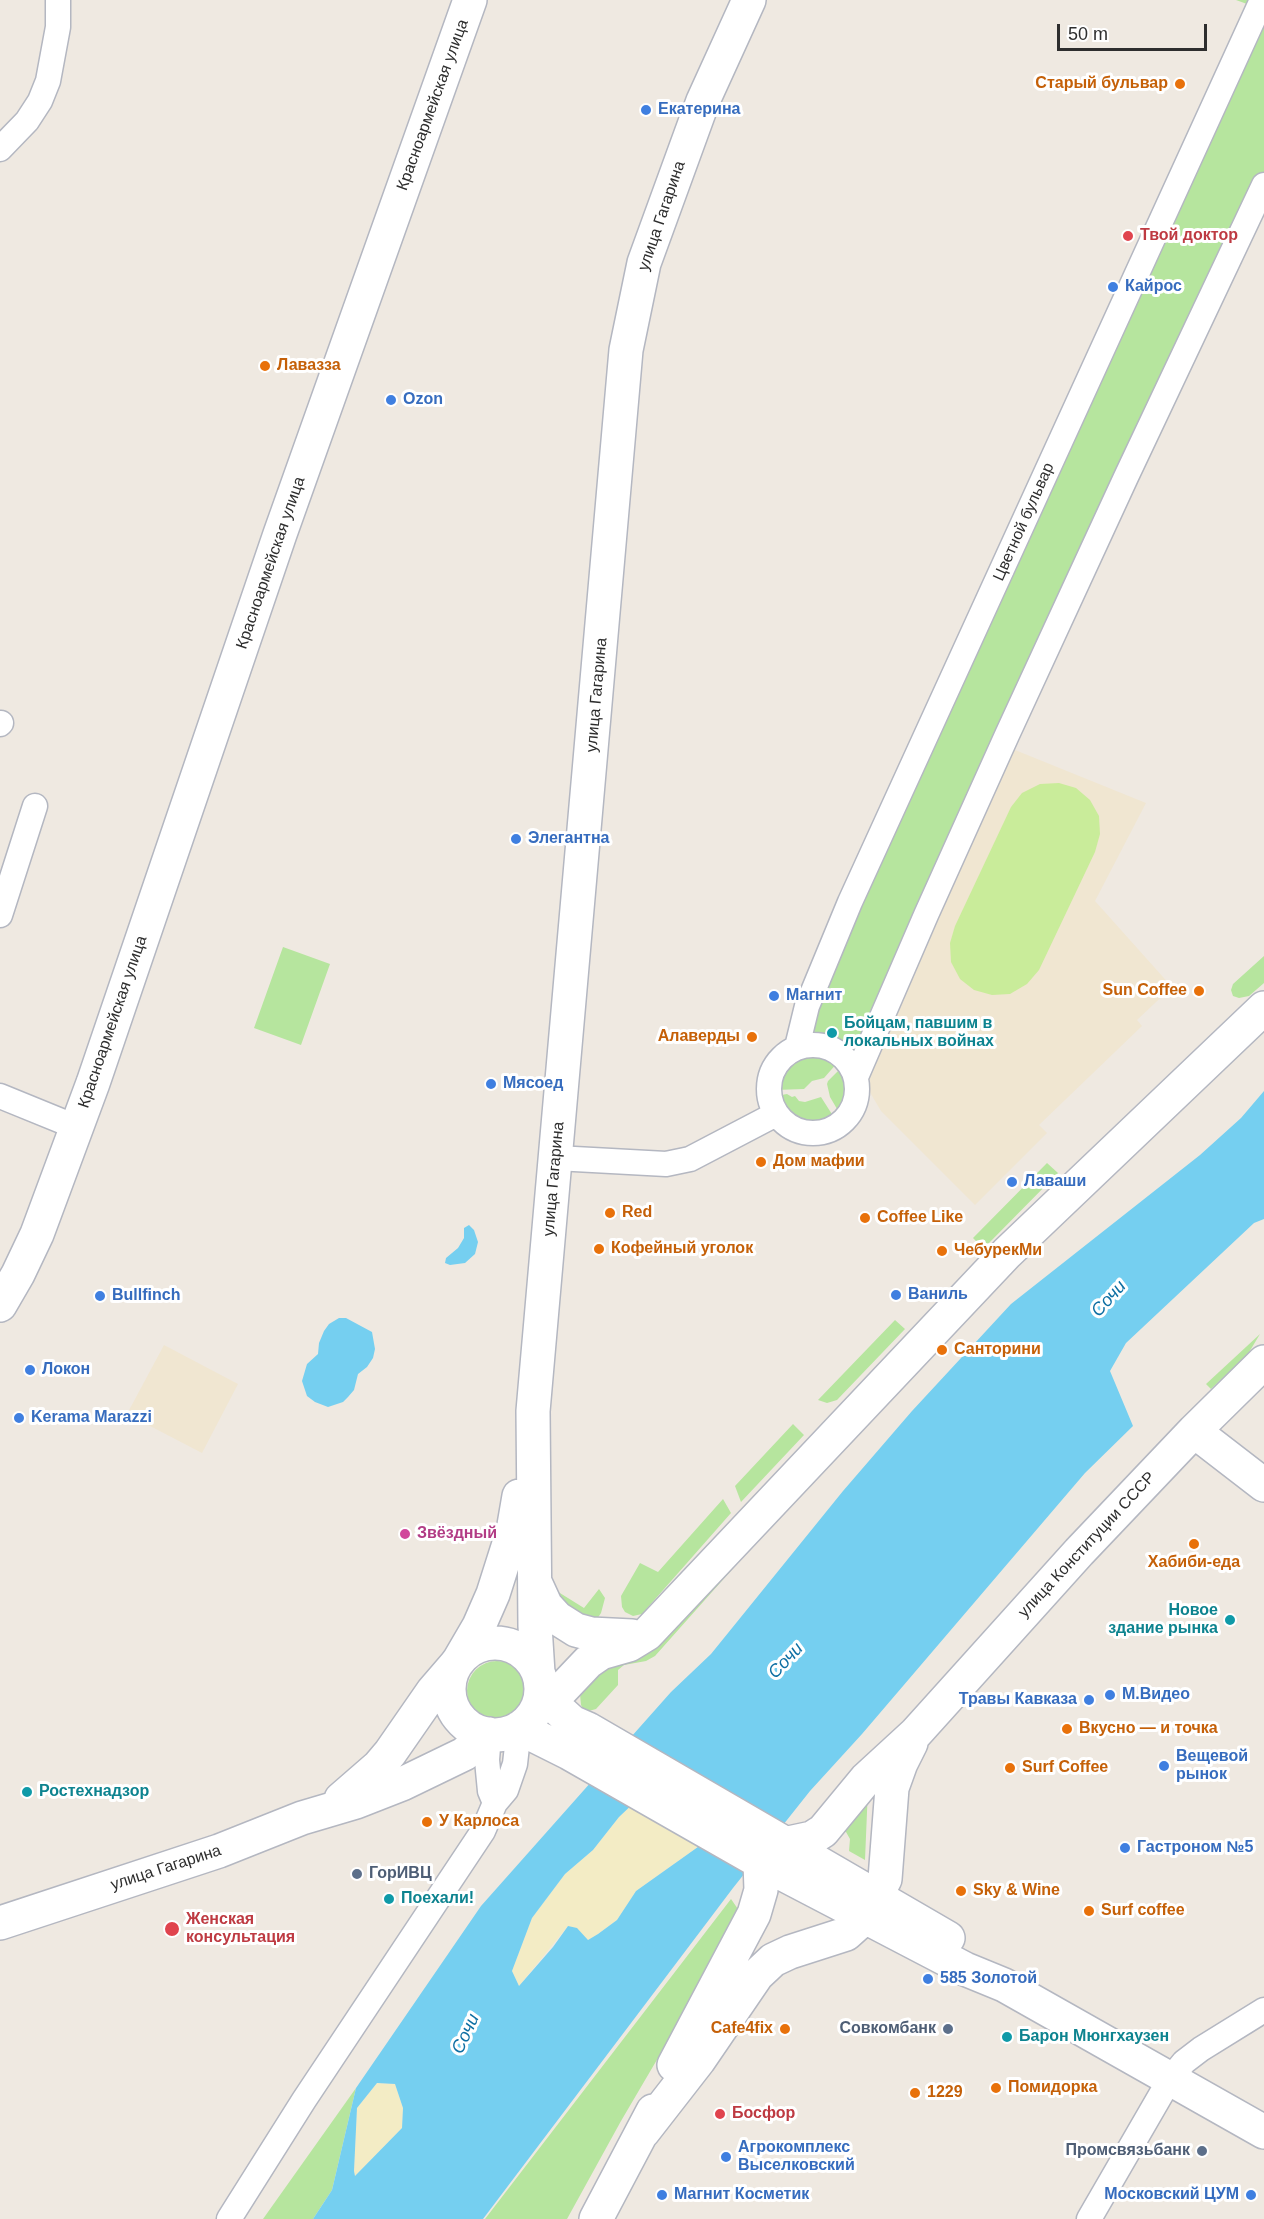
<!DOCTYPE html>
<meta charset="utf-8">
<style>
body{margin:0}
#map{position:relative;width:1264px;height:2219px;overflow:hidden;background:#efe9e1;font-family:Helvetica,sans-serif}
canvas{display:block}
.scale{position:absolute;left:1057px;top:24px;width:150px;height:27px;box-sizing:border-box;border:3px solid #2e2e2e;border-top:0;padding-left:8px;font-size:18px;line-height:21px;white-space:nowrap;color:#2e2e2e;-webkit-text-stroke:4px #fff;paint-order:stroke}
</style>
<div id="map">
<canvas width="1264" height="2219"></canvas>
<div class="scale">50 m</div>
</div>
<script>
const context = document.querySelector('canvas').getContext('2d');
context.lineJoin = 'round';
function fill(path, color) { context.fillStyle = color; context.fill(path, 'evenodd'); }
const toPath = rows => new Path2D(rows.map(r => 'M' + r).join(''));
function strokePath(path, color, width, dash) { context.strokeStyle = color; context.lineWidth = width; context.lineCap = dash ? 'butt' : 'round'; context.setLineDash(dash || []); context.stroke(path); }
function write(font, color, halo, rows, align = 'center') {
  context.font = font + ' Helvetica,sans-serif'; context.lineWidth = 6; context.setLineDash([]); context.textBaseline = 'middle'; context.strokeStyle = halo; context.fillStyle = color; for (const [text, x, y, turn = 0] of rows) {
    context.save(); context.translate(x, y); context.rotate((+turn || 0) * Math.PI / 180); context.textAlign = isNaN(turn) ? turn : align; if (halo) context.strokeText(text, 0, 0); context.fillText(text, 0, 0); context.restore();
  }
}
fill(toPath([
 [1015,750,1146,803,1095,901,1172,987,1137,1020,1142,1026,1039,1125,1047,1133,975,1205,881,1111,868,1089,866,1075,1010,752],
 [164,1345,238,1384,202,1453,127,1414]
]), '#f0e6d1');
fill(toPath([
 [1236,0,1264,0,1264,185,851,1066,833,1049,821,1045,809,1045,800,1032,1258,8],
 [283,947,330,964,301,1045,254,1028],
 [1264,956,1264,983,1249,996,1239,998,1233,996,1231,990,1233,984],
 [809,1051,821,1052,831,1056,838,1062,824,1078,812,1081,804,1089,775,1090,779,1071,788,1061,798,1054],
 [842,1067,849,1086,849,1098,840,1114,830,1097,827,1084,828,1081],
 [787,1094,792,1097,795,1096,799,1101,805,1102,821,1097,835,1119,826,1124,813,1127,800,1124,789,1118,780,1108,776,1096],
 [1047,1163,1058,1173,988,1244,980,1245,973,1238],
 [895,1320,905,1329,837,1400,827,1403,818,1400],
 [1260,1334,1248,1354,1211,1389,1206,1384],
 [793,1424,804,1435,741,1502,735,1486],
 [723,1499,731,1513,642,1614,633,1616,625,1612,622,1607,621,1596,640,1563,658,1572],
 [735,1552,736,1565,655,1656,646,1661,624,1665,618,1670,618,1685,596,1709,585,1712,581,1705,580,1694,581,1676],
 [547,1585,584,1608,599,1589,605,1598,601,1613,597,1619,583,1620],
 '467 1691a30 30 0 1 1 60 0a30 30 0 1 1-60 0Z',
 [868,1788,865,1860,849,1851,850,1839,846,1832,842,1830],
 [731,1899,740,1912,739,1920,621,2121,567,2219,485,2219],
 [356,2088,332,2190,313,2219,263,2219]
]), '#b6e59e');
fill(toPath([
 [637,1800,719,1832,636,1891,617,1920,598,1934,588,1940,577,1929,568,1926,519,1986,512,1971,532,1918,565,1874,593,1850,619,1817],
 [377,2083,395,2084,403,2108,402,2128,355,2176,354,2171,357,2108]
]), '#f3ecc5');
fill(toPath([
 [1059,783,1076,788,1090,800,1099,816,1100,834,1095,852,1039,970,1027,984,1010,994,992,995,974,990,960,979,951,962,950,943,955,926,1011,807,1022,793,1040,784]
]), '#c9ec9a');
fill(toPath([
 [1264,1091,1264,1219,1254,1223,1126,1343,1110,1371,1133,1426,1085,1473,862,1734,810,1791,733,1888,483,2219,313,2219,332,2190,356,2088,481,1906,671,1692,711,1654,843,1491,912,1411,1011,1304,1200,1155,1241,1118],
 [637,1800,719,1832,636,1891,617,1920,598,1934,588,1940,577,1928,568,1926,553,1947,519,1986,512,1971,532,1918,565,1874,593,1850,619,1817],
 [377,2083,395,2084,403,2108,402,2128,355,2176,354,2171,357,2108],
 [469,1225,474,1230,478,1242,475,1254,465,1263,450,1265,445,1263,446,1258,458,1248,464,1238,464,1228],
 [339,1318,346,1318,372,1332,375,1349,373,1358,367,1367,358,1374,354,1390,348,1397,343,1402,328,1407,315,1402,307,1396,302,1381,307,1364,318,1354,319,1343,324,1331,329,1324]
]), '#75cff0');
const street = toPath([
 [0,149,27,121,40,101,48,81,58,27,58,0],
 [0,724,1,723],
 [0,915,35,806],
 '769 1089a44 44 0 1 1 88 0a44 44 0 1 1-88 0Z',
 [797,1047,807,1006,850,902,1262,0],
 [856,1077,926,915,1007,735,1126,477,1264,185],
 [0,1096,76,1127],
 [556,1158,666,1164,690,1159,776,1114],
 [489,1734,487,1760,490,1791,495,1803],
 [229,2219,304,2100,483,1831,495,1803,506,1790,515,1764,519,1728],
 [1089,2219,1170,2079,1184,2062,1201,2049,1264,2010]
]);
const secondary = toPath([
 [0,1305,18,1274,37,1234,93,1083,280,534,470,0],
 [1194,1431,1264,1485],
 [535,1582,546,1606,557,1618,576,1630,591,1634,632,1636],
 '449 1689a46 46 0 1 1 92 0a46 46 0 1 1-92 0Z',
 [538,1673,535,1626,533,1411,626,350,644,263,703,101,749,0],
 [541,1686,550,1702,572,1722,588,1729,948,1938],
 [550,1702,588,1662,601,1653,629,1645,647,1634,1007,1253,1264,1008],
 [519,1728,569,1753,760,1862,965,1969,1004,1985,1264,2132],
 [341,1799,379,1766,390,1753,433,1691,458,1662,479,1626,493,1594,513,1531,519,1496],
 [784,1844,812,1838,823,1831,866,1779,915,1734,1079,1552,1194,1431,1264,1362],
 [0,1923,219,1851,302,1818,356,1802,402,1784,464,1754,489,1734],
 [674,2065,754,1914,761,1890,760,1862],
 [643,2132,699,2060,757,1975,773,1960,790,1952,846,1934,865,1917,885,1879,892,1788,901,1763,911,1743],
 [596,2219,653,2111]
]);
strokePath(street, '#b4b7c1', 27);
strokePath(secondary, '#b4b7c1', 36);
strokePath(street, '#fff', 24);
strokePath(secondary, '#fff', 33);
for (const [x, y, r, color] of [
 [1180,84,6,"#e8710a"],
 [646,110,6,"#3f7fe0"],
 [1128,236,6,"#e0444e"],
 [1113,287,6,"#3f7fe0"],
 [265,366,6,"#e8710a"],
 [391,400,6,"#3f7fe0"],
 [516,839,6,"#3f7fe0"],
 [1199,991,6,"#e8710a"],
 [774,996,6,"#3f7fe0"],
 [832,1033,6,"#0f9aa8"],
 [752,1037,6,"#e8710a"],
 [491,1084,6,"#3f7fe0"],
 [761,1162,6,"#e8710a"],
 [1012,1182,6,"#3f7fe0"],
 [610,1213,6,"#e8710a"],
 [865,1218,6,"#e8710a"],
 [599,1249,6,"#e8710a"],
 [942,1251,6,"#e8710a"],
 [896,1295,6,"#3f7fe0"],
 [100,1296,6,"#3f7fe0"],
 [942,1350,6,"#e8710a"],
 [30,1370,6,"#3f7fe0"],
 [19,1418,6,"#3f7fe0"],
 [405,1534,6,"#d1479c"],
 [1194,1544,6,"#e8710a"],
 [1230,1620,6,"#0f9aa8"],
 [1110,1695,6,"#3f7fe0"],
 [1089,1700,6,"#3f7fe0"],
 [1067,1729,6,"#e8710a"],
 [1164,1766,6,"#3f7fe0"],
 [1010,1768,6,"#e8710a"],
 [27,1792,6,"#0f9aa8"],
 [427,1822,6,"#e8710a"],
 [1125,1848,6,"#3f7fe0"],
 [357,1874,6,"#5c6f8a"],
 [961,1891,6,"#e8710a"],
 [389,1899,6,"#0f9aa8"],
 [1089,1911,6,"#e8710a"],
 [172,1929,8,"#e0444e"],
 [928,1979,6,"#3f7fe0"],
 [785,2029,6,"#e8710a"],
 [948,2029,6,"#5c6f8a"],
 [1007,2037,6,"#0f9aa8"],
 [996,2088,6,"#e8710a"],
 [915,2093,6,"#e8710a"],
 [720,2114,6,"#e0444e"],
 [1202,2151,6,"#5c6f8a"],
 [726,2157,6,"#3f7fe0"],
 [662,2195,6,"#3f7fe0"],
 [1251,2195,6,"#3f7fe0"]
]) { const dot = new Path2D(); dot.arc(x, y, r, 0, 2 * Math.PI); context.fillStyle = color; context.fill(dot); strokePath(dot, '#fff', 2); }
write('bold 16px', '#c56008', '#fff', [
 ["Старый бульвар",1168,84,"right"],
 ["Лавазза",277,366],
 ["Sun Coffee",1187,991,"right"],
 ["Алаверды",740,1037,"right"],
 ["Дом мафии",773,1162],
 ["Red",622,1213],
 ["Coffee Like",877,1218],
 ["Кофейный уголок",611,1249],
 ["ЧебурекМи",954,1251],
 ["Санторини",954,1350],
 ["Хабиби-еда",1194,1563,"center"],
 ["Вкусно — и точка",1079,1729],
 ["Surf Coffee",1022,1768],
 ["У Карлоса",439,1822],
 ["Sky & Wine",973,1891],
 ["Surf coffee",1101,1911],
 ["Cafe4fix",773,2029,"right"],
 ["Помидорка",1008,2088],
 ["1229",927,2093]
], 'left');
write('16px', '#2e2e2e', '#fff', [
 ["Красноармейская улица",433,105,-70],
 ["улица Гагарина",662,216,-71],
 ["Цветной бульвар",1024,522,-66],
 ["Красноармейская улица",271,563,-71],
 ["улица Гагарина",597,695,-85],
 ["Красноармейская улица",113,1022,-71],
 ["улица Гагарина",554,1179,-85],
 ["улица Конституции СССР",1087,1545,-47],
 ["улица Гагарина",166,1868,-18]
]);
write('bold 16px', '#366cbe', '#fff', [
 ["Екатерина",658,110],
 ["Кайрос",1125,287],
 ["Ozon",403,400],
 ["Элегантна",528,839],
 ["Магнит",786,996],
 ["Мясоед",503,1084],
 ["Лаваши",1024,1182],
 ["Ваниль",908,1295],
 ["Bullfinch",112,1296],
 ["Локон",42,1370],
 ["Kerama Marazzi",31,1418],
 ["М.Видео",1122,1695],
 ["Травы Кавказа",1077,1700,"right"],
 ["Вещевой",1176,1757],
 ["рынок",1176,1775],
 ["Гастроном №5",1137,1848],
 ["585 Золотой",940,1979],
 ["Агрокомплекс",738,2148],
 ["Выселковский",738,2166],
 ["Магнит Косметик",674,2195],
 ["Московский ЦУМ",1239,2195,"right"]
], 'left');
write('bold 16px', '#be3a42', '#fff', [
 ["Твой доктор",1140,236],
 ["Женская",186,1920],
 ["консультация",186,1938],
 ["Босфор",732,2114]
], 'left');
write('bold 16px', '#0d838f', '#fff', [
 ["Бойцам, павшим в",844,1024],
 ["локальных войнах",844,1042],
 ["Новое",1218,1611,"right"],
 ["здание рынка",1218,1629,"right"],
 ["Ростехнадзор",39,1792],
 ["Поехали!",401,1899],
 ["Барон Мюнгхаузен",1019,2037]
], 'left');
write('bold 16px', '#b23c85', '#fff', [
 ["Звёздный",417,1534]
], 'left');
write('bold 16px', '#4e5e75', '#fff', [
 ["ГорИВЦ",369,1874,"left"],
 ["Совкомбанк",936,2029],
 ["Промсвязьбанк",1190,2151]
], 'right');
write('italic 18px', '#0d6fa3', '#fff', [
 ["Сочи",1109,1299,-48],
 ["Сочи",786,1661,-47],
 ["Сочи",466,2034,-65]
]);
</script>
